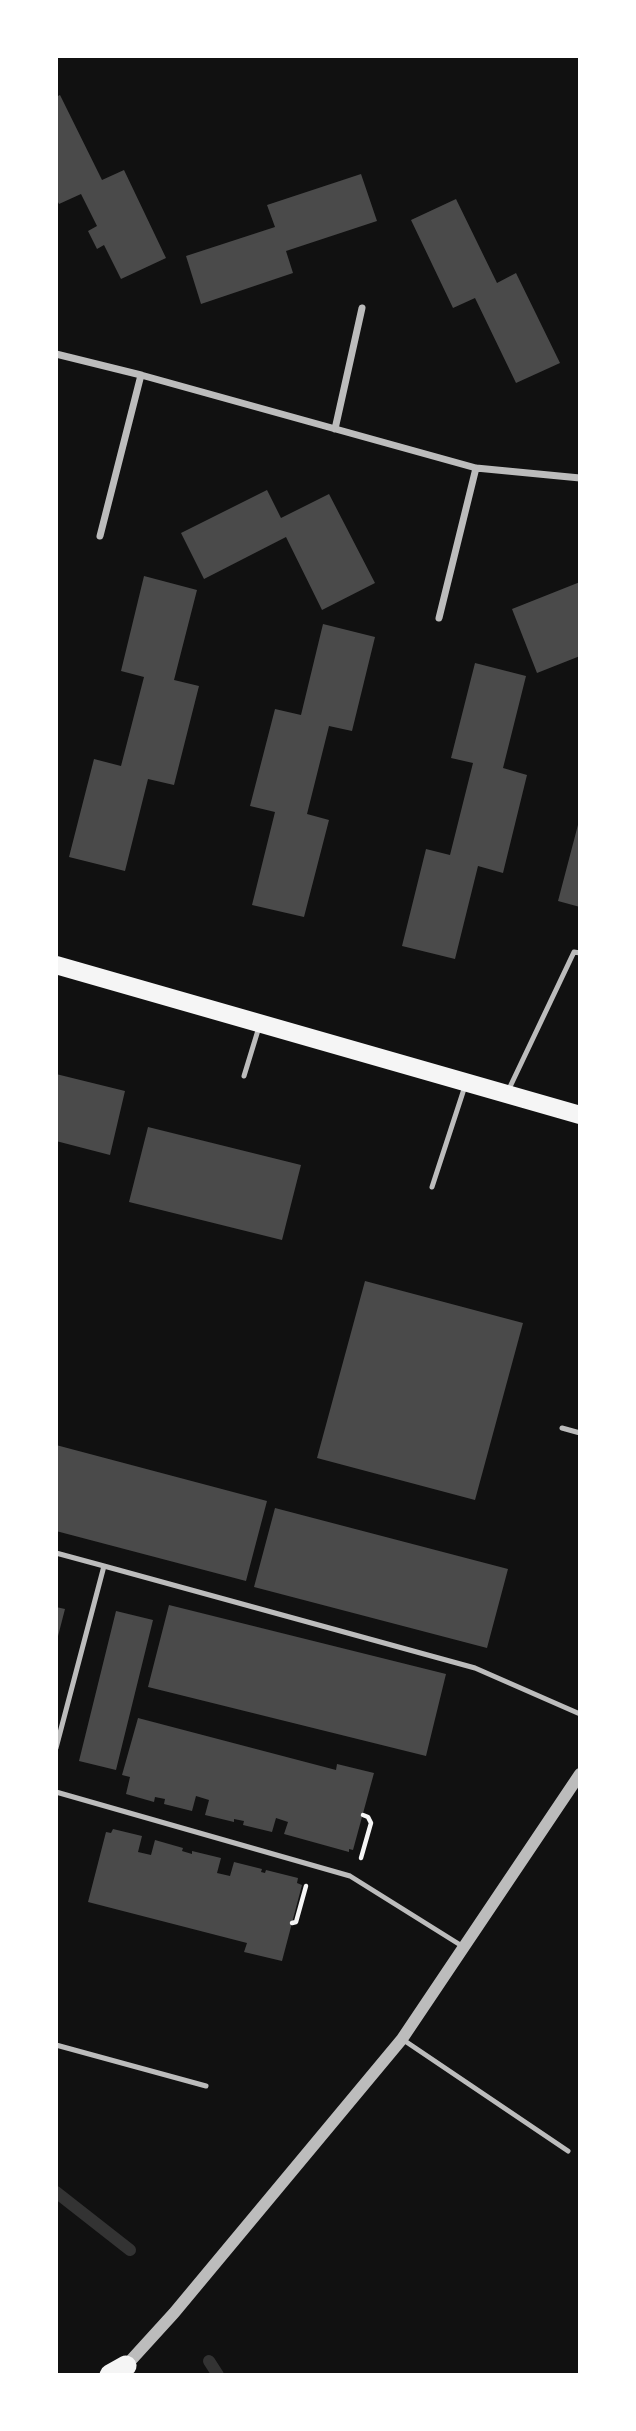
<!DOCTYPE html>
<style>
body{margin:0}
#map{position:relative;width:636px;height:2431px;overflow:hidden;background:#111;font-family:"Space Grotesk",sans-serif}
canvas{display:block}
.frame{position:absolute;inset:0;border:58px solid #fff;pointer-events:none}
</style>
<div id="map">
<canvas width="636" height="2431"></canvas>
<div class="frame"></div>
</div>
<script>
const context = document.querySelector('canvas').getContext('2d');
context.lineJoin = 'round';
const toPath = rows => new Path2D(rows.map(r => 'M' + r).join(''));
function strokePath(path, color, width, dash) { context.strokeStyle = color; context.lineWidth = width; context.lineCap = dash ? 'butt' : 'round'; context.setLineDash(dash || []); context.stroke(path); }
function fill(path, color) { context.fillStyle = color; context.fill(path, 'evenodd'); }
strokePath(toPath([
 [56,2192,130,2250],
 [209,2361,218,2375]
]), '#333', 12);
fill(toPath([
 [60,95,102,180,124,170,166,258,121,279,104,245,97,249,88,231,97,226,81,194,59,204,56,198,56,97],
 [361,174,377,221,286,251,293,273,201,304,186,256,275,227,267,205],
 [456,199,497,283,516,273,560,363,516,383,475,298,453,308,411,220],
 [267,490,281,518,329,494,375,583,322,610,286,537,204,579,181,533],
 [144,576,197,590,174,680,199,686,174,785,148,779,125,871,69,857,94,759,121,766,144,677,121,671],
 [580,582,580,656,537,673,512,609],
 [323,624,375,637,352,731,329,726,307,814,329,820,304,917,252,905,275,812,250,806,275,709,301,715],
 [475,663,526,676,503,768,527,775,503,873,478,866,455,959,402,946,426,849,450,855,473,763,451,758],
 [579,821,580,821,580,907,558,901],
 [56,1074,125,1091,110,1155,56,1141],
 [148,1127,301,1165,282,1240,129,1202],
 [365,1281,523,1323,475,1500,317,1458],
 [56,1445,267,1501,246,1581,56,1531],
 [275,1508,508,1569,487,1648,254,1587],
 [169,1605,446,1674,426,1756,148,1687],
 [56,1607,65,1609,57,1640,56,1639],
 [116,1611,153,1620,116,1770,79,1761],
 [138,1718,336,1770,337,1764,374,1773,353,1850,349,1849,349,1852,284,1834,288,1822,276,1818,272,1832,243,1825,244,1821,234,1819,234,1822,205,1815,209,1800,196,1796,192,1811,164,1804,165,1799,155,1797,154,1802,126,1794,130,1777,122,1775],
 [113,1829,142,1836,138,1852,151,1855,155,1840,183,1848,182,1851,192,1854,192,1851,221,1858,217,1873,230,1876,234,1862,262,1869,261,1872,265,1873,266,1870,298,1878,297,1883,302,1885,282,1961,244,1952,247,1943,88,1902,106,1832,111,1833]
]), '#4a4a4a');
strokePath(toPath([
 [361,1858,371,1823,368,1817,363,1815],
 [292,1923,296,1922,306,1886]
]), '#f5f5f5', 4.5);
strokePath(toPath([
 [244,1076,259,1027],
 [508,1091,574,952,580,953],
 [432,1187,465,1086],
 [562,1428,580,1433],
 [56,1553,104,1566],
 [56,1748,104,1566,475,1668,580,1714],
 [56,1792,350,1876,462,1946],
 [402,2039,568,2151],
 [56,2045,206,2086]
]), '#bcbcbc', 5);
strokePath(toPath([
 [56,354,141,375,476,468,580,478],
 [335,429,362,308],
 [100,536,141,375],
 [439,618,476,468]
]), '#bcbcbc', 7);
strokePath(toPath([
 [123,2369,174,2313,402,2039,580,1774]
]), '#bcbcbc', 12);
strokePath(toPath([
 [56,965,580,1115]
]), '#f5f5f5', 18);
strokePath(toPath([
 [110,2375,126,2366]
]), '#f5f5f5', 21);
</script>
